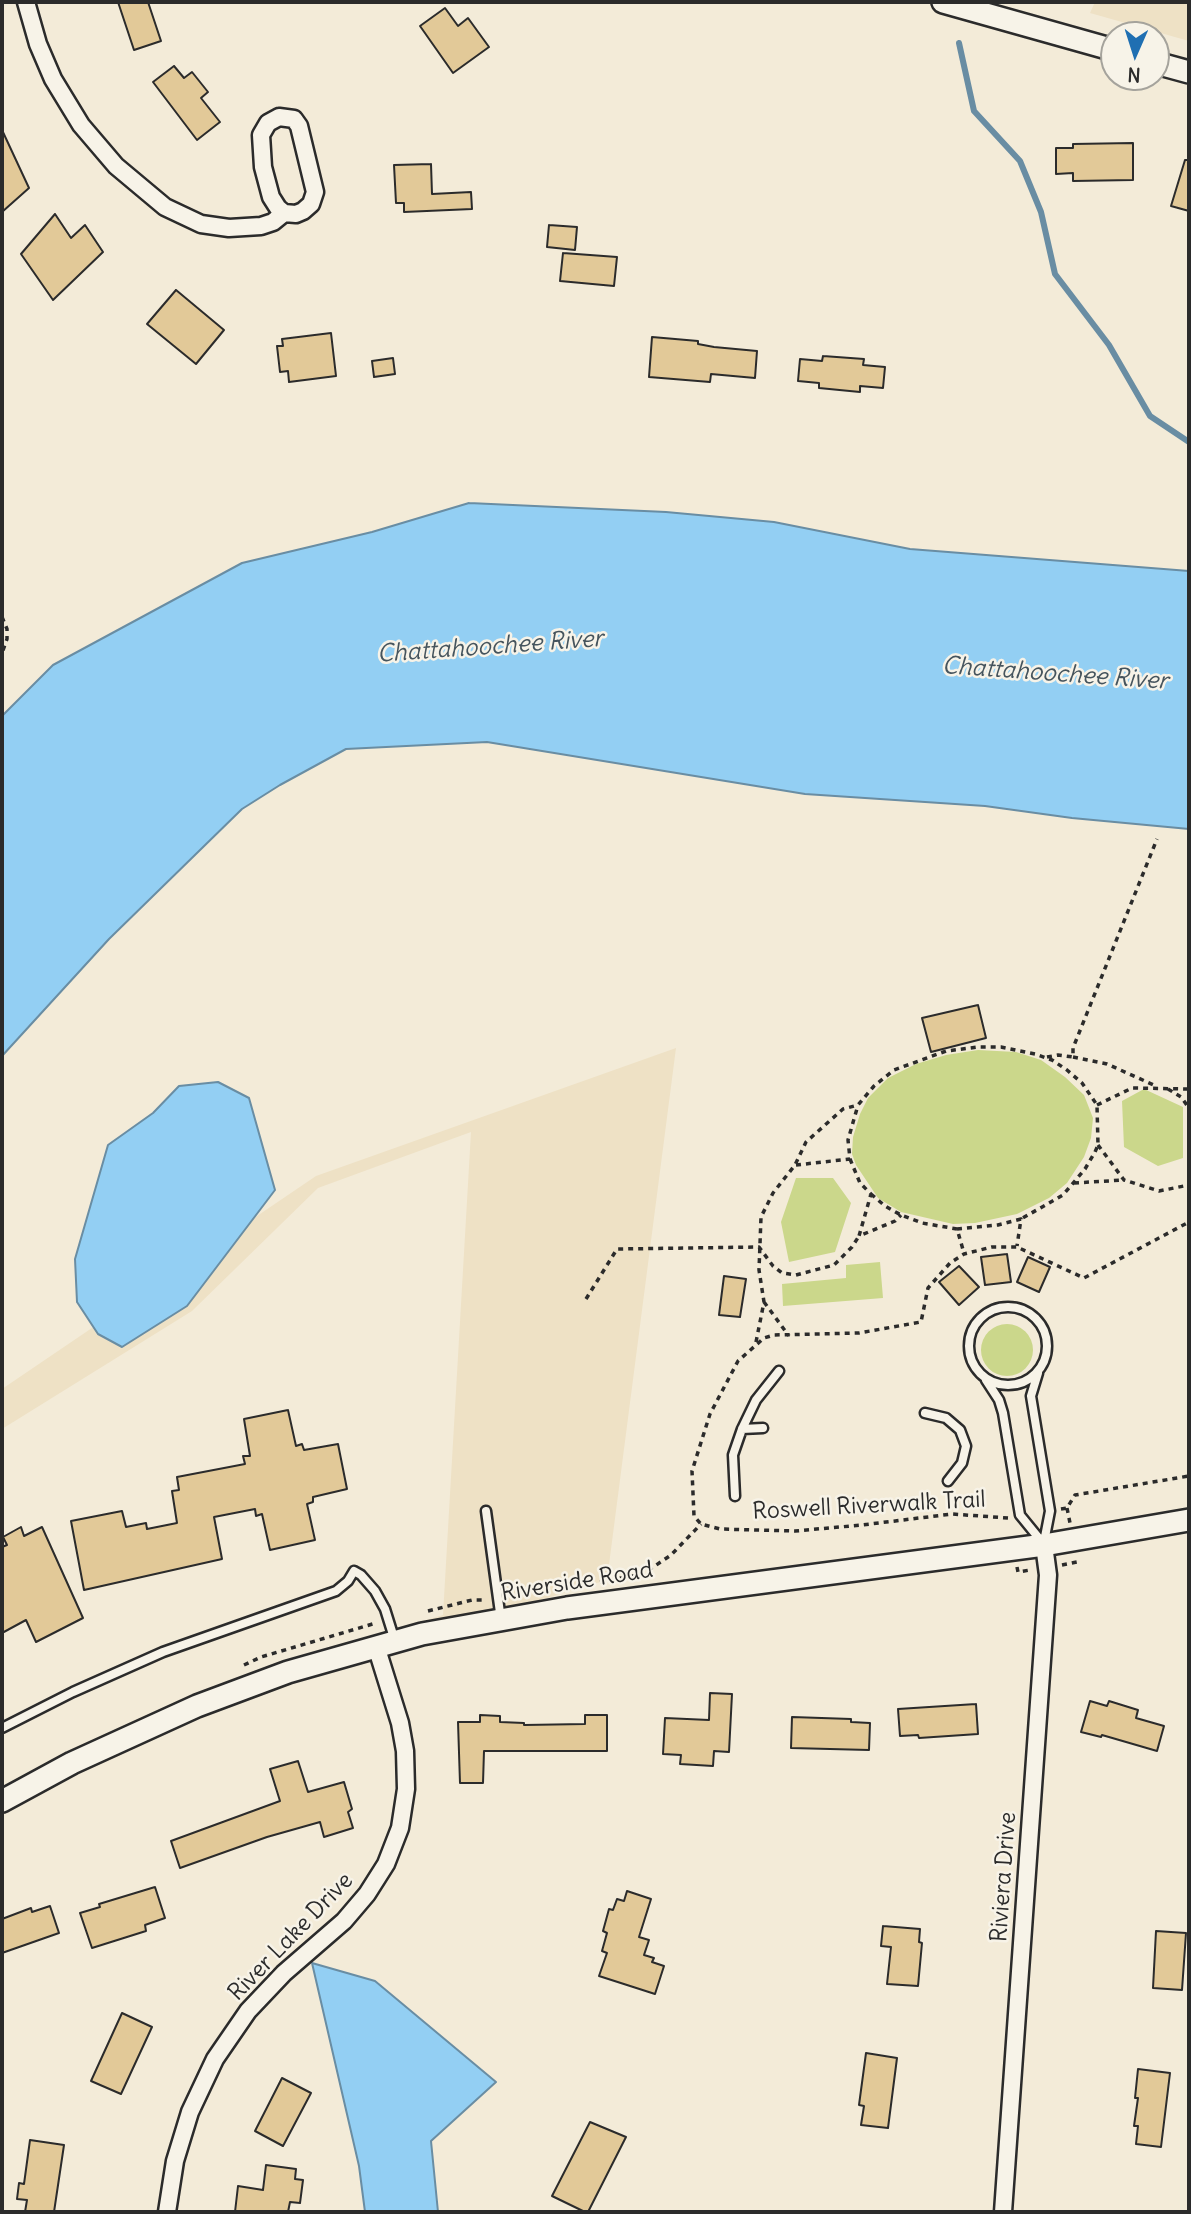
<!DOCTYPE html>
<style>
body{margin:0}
#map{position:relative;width:1191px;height:2214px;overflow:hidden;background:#f3ebd8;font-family:Delius,sans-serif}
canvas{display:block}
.frame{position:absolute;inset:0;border:4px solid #2b2b2b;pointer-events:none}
.north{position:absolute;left:1100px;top:21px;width:70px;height:70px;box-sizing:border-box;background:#f7f3e8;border:2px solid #a5a39c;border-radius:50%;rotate:183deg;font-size:19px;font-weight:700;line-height:28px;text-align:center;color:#2b2b2b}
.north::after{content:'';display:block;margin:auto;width:24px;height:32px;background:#1f6fb2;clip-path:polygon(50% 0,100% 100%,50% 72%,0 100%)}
</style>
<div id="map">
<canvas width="1191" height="2214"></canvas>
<div class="frame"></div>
<div class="north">N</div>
</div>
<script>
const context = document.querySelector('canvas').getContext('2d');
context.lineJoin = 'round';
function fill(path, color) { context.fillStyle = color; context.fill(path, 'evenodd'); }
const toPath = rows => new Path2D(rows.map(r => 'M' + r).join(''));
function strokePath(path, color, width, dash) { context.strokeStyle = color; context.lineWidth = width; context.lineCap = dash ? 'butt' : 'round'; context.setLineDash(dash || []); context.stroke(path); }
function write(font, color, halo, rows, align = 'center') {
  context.font = font + ' Delius,sans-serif'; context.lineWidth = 5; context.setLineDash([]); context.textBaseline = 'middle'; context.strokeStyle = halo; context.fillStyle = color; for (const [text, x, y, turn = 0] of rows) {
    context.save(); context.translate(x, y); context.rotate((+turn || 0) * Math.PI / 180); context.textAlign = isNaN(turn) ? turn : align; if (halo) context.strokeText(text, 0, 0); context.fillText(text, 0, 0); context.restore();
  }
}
fill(toPath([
 [1095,2,1189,2,1189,41,1090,13],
 [676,1048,607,1580,421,1636,252,1691,2,1792,262,1669,443,1615,471,1132,318,1188,192,1311,2,1429,2,1389,316,1176]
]), '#eee1c5');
fill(toPath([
 [978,1050,1016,1052,1041,1060,1065,1077,1084,1095,1093,1118,1091,1138,1084,1157,1067,1183,1049,1198,1017,1214,975,1223,953,1224,901,1212,878,1198,856,1165,852,1154,853,1137,860,1114,868,1098,888,1078,916,1064,946,1055],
 [1144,1089,1183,1107,1183,1158,1158,1166,1124,1147,1122,1101],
 [796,1178,833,1178,851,1203,835,1252,789,1262,781,1222],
 [880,1262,883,1298,783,1306,782,1284,846,1278,846,1265],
 '981 1350a26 26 0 1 1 52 0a26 26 0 1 1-52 0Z'
]), '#cbd78b');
const water = toPath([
 [469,503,666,512,774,522,910,549,1189,571,1189,829,1072,818,985,806,805,794,487,742,346,749,280,785,242,809,109,939,2,1056,2,716,53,665,242,563,372,532,469,503],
 [218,1082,249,1098,275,1190,187,1306,122,1347,98,1334,77,1302,75,1259,108,1145,153,1113,179,1086,218,1082],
 [312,1963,375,1981,496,2082,431,2141,438,2212,365,2212,359,2166,312,1963]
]);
fill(water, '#93cff3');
strokePath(water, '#698da3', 2);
strokePath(toPath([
 [959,43,974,111,1020,161,1041,212,1055,274,1109,345,1150,416,1189,442]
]), '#698da3', 6);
const building = toPath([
 [118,2,148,2,161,41,134,50,118,2],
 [445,8,458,26,468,18,489,47,453,73,420,26,445,8],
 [174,66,184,78,192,72,208,92,201,98,220,122,197,140,153,82,174,66],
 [2,130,29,188,2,212,2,130],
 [1133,143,1133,180,1073,181,1073,173,1056,174,1056,148,1073,148,1073,144,1133,143],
 [1185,160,1189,160,1189,211,1171,206,1185,160],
 [431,164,432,194,471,192,472,209,404,212,404,203,396,203,394,165,431,164],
 [55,214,71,238,85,225,103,252,53,300,21,254,55,214],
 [549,225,577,227,575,250,547,247,549,225],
 [563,253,617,257,614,286,560,281,563,253],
 [176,290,224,330,196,364,147,324,176,290],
 [331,333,336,376,289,382,288,371,280,372,277,346,283,346,282,339,331,333],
 [652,337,698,341,698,344,714,347,757,351,755,378,711,374,710,382,649,377,652,337],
 [823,356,864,359,863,365,885,367,883,388,860,386,860,392,819,388,819,383,798,381,800,359,822,361,823,356],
 [393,358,395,374,374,377,372,361,393,358],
 [978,1005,986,1038,931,1052,922,1018,978,1005],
 [1007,1254,1011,1282,985,1285,981,1257,1007,1254],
 [1028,1257,1050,1267,1039,1292,1017,1282,1028,1257],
 [959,1266,979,1287,959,1305,939,1282,959,1266],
 [724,1276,746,1279,740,1317,719,1315,724,1276],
 [288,1410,296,1446,302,1444,304,1450,338,1444,347,1489,313,1497,313,1502,307,1504,315,1540,270,1550,262,1514,256,1516,255,1509,214,1517,222,1559,84,1590,71,1521,122,1511,126,1527,146,1523,147,1529,177,1523,172,1491,179,1490,177,1477,245,1464,243,1456,250,1456,244,1419,288,1410],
 [21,1527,24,1536,42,1527,83,1618,36,1642,26,1620,2,1633,2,1547,7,1545,3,1537,21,1527],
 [710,1693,732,1694,729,1752,714,1751,713,1766,680,1764,681,1755,663,1754,665,1718,709,1720,710,1693],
 [1090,1701,1107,1706,1109,1701,1138,1710,1136,1718,1164,1726,1157,1751,1102,1735,1101,1737,1081,1732,1090,1701],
 [976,1704,978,1734,919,1738,918,1735,900,1736,898,1709,976,1704],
 [480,1715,500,1716,500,1722,524,1723,524,1725,585,1724,585,1715,607,1715,607,1751,484,1751,483,1783,460,1783,458,1722,480,1722,480,1715],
 [792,1717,851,1719,851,1722,870,1723,869,1750,791,1748,792,1717],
 [298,1761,308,1792,344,1782,352,1809,348,1812,353,1828,324,1837,320,1822,267,1837,180,1868,171,1841,280,1801,270,1769,298,1761],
 [155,1887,165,1918,145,1925,146,1931,92,1948,80,1913,100,1907,99,1904,155,1887],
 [627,1891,651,1899,639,1937,649,1940,644,1955,654,1958,652,1962,664,1966,655,1994,599,1976,607,1953,602,1951,607,1933,603,1931,609,1909,613,1910,617,1899,624,1901,627,1891],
 [50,1906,59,1933,2,1953,2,1919,31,1908,32,1912,50,1906],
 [883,1926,920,1929,919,1942,922,1943,918,1986,887,1984,891,1947,881,1946,883,1926],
 [1156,1931,1186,1933,1182,1990,1153,1988,1156,1931],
 [122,2013,152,2027,121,2094,91,2081,122,2013],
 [866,2053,897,2058,888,2128,861,2125,864,2106,859,2105,866,2053],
 [1138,2069,1170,2073,1161,2147,1136,2144,1138,2126,1134,2126,1138,2098,1135,2098,1138,2069],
 [282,2078,311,2093,283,2146,255,2131,282,2078],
 [590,2122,626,2137,588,2212,585,2212,552,2196,590,2122],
 [30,2140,64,2145,54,2212,25,2212,27,2200,17,2199,19,2183,24,2184,30,2140],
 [266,2165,296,2169,295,2179,303,2180,300,2203,290,2202,288,2212,235,2212,238,2186,263,2190,266,2165]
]);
fill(building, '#e2c998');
strokePath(building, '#2b2b2b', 2);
const service = toPath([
 '969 1346a39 39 0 1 1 78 0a39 39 0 1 1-78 0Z',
 [1038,1373,1031,1396,1050,1511,1044,1542],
 [986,1380,999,1400,1003,1413,1020,1515,1042,1542],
 [925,1413,946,1418,960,1430,966,1446,962,1463,948,1481],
 [742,1429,763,1428],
 [735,1496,733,1455,742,1429,756,1400,779,1371],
 [486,1511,501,1620],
 [2,1728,73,1692,163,1652,336,1591,348,1581,354,1571,361,1575,375,1591,385,1609,395,1641]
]);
const minor = toPath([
 [26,2,38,44,53,79,81,125,116,166,165,207,201,224,229,228,261,226,273,222,284,213],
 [279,117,294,119,299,126,315,192,311,204,303,211,296,214,284,213,278,208,271,197,263,167,261,135,268,123,279,117],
 [167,2212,175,2161,190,2112,215,2059,248,2011,284,1973,344,1921,367,1894,386,1864,400,1828,406,1789,405,1751,400,1723,376,1646],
 [1003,2212,1048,1575,1044,1545]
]);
const tertiary = toPath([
 [943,2,1114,50],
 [1156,63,1189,72],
 [2,1801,72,1763,197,1706,288,1672,422,1634,567,1608,1044,1545,1189,1520]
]);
strokePath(service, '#2b2b2b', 13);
strokePath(minor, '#2b2b2b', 21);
strokePath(tertiary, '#2b2b2b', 26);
strokePath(toPath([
 [2,617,7,629,7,639,2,653],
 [1047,1057,1058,1055,1073,1057,1073,1048,1157,839],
 [1073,1057,1107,1064,1156,1086],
 [1168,1089,1181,1097,1189,1108],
 [1097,1105,1132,1088,1189,1089],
 [1098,1145,1124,1180,1159,1191,1189,1185],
 [850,1159,860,1183,871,1194,859,1236,895,1221,901,1215],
 [796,1165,850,1159,848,1140,858,1105],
 [1074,1183,1124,1180],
 [871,1194,885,1206,901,1215,922,1223,957,1229,964,1253],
 [957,1229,998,1225,1021,1219,1017,1246],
 [586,1299,617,1249,759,1247,773,1266,782,1273,796,1275,834,1265,852,1247,859,1236],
 [764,1302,789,1336],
 [756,1342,764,1302,759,1270,761,1217,773,1193,795,1165,806,1142,843,1109,858,1105,874,1086,894,1070,946,1051,978,1047,1001,1047,1035,1054,1052,1060,1067,1070,1082,1083,1097,1105,1098,1145,1095,1152,1085,1169,1063,1195,1021,1219],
 [1067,1508,1070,1523],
 [1061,1509,1067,1508,1075,1495,1189,1476],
 [1008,1518,952,1514,862,1525,795,1531,720,1529,701,1524,694,1516,692,1471,710,1414,738,1361,764,1338,774,1335,859,1333,921,1322,928,1288,950,1263,964,1254,992,1247,1017,1247,1084,1278,1189,1222],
 [1062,1565,1077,1562,1076,1558],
 [1017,1567,1018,1572,1030,1570],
 [600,1582,643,1574,671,1555,701,1524],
 [428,1611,472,1600,486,1600],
 [244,1665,261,1657,376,1623]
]), '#2b2b2b', 3.5, [5, 5]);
strokePath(service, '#f7f3e8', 8);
strokePath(minor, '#f7f3e8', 16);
strokePath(tertiary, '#f7f3e8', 21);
write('23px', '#2b2b2b', '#f7f3e8', [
 ["Roswell Riverwalk Trail",869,1506,-3],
 ["Riverside Road",577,1582,-9],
 ["Riviera Drive",1004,1877,-86],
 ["River Lake Drive",291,1937,-46]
]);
write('italic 24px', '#45545d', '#f7f3e8', [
 ["Chattahoochee River",490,647,-4],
 ["Chattahoochee River",1055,674,4]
]);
</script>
